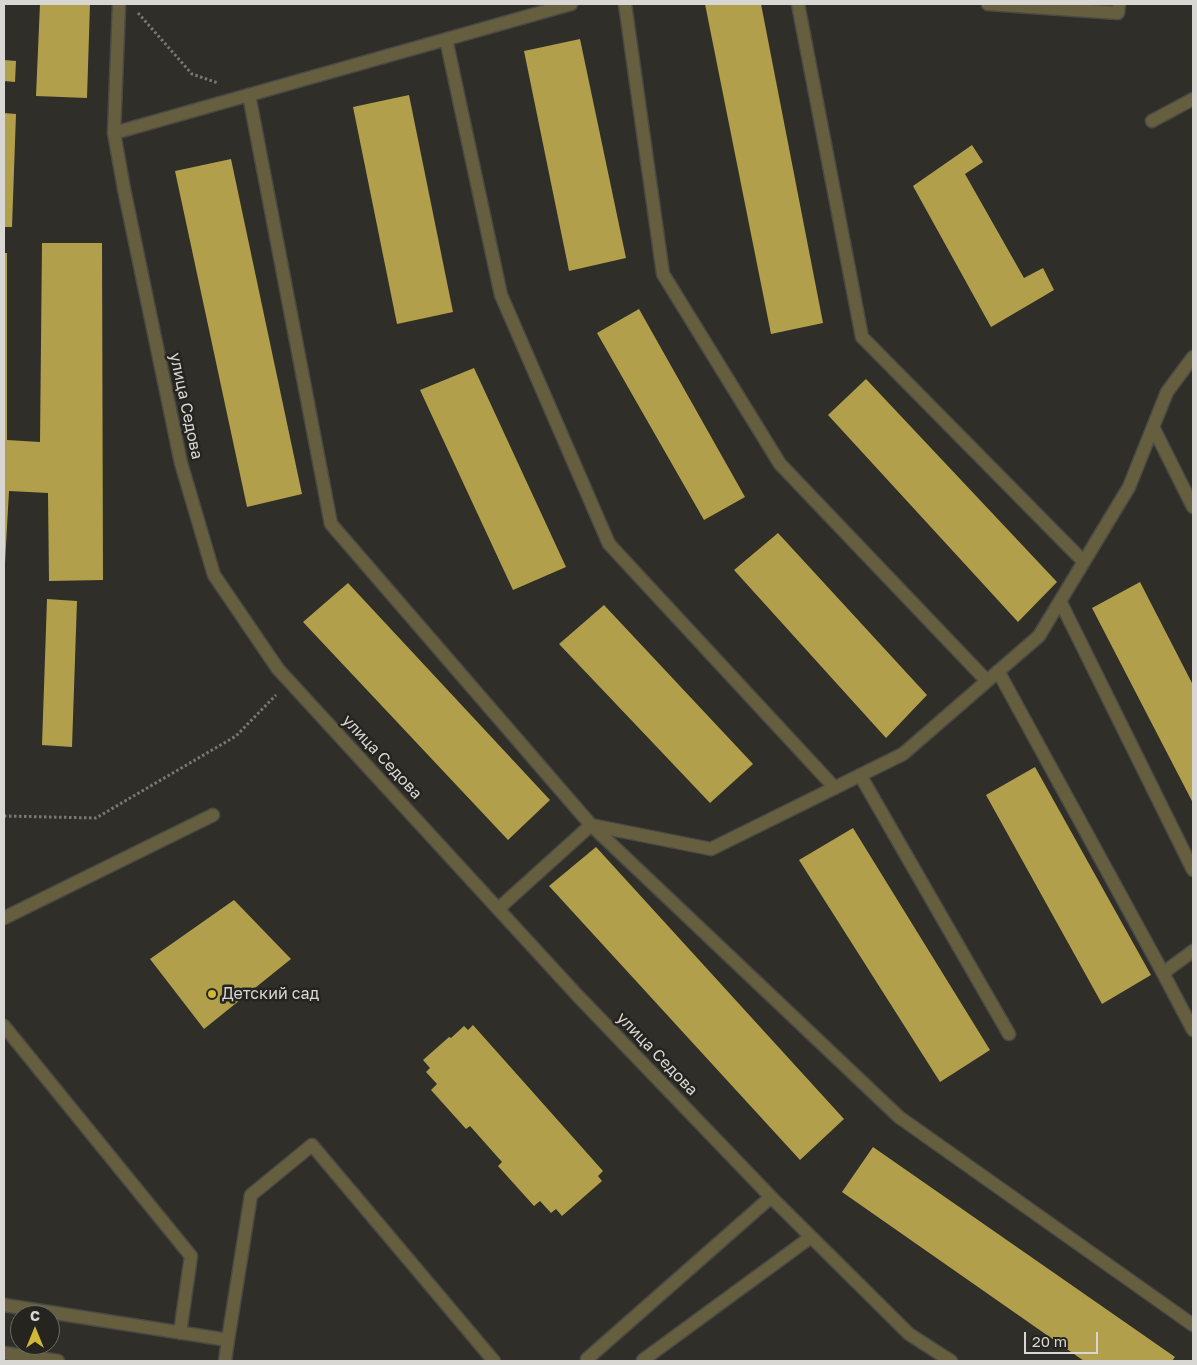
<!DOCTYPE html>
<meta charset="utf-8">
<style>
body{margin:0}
#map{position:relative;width:1197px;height:1365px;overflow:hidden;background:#2f2e29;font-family:"Golos Text",sans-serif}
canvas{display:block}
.frame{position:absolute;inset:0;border:5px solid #d8d7d4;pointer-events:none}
.north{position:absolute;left:10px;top:1305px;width:50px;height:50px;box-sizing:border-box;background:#25241f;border:1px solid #6d6c67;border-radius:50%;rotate:0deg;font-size:14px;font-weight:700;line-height:20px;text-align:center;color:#d8d7d4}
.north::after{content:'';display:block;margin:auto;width:18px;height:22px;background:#d1b736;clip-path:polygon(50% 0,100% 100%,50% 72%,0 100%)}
.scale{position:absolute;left:1024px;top:1332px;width:74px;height:22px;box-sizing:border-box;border:2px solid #d8d7d4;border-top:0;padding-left:6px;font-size:15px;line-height:18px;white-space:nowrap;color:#d8d7d4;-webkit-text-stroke:4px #25241f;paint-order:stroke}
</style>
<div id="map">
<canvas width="1197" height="1365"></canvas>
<div class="frame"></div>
<div class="north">С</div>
<div class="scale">20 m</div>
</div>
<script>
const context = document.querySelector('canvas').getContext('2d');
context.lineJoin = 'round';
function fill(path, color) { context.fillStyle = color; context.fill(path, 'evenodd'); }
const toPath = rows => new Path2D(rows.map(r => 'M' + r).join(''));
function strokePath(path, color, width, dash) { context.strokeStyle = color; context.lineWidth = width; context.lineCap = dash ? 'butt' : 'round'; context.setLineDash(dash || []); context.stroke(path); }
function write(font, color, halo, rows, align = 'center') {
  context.font = font + ' "Golos Text",sans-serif'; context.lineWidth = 5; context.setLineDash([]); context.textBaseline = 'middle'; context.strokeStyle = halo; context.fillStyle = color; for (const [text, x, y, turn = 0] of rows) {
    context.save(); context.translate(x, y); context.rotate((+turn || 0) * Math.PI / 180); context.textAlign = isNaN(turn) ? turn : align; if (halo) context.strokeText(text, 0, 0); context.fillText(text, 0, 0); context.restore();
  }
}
fill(toPath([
 [40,4,90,4,87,98,36,96],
 [705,4,761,4,823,323,771,334],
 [580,39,626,258,569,271,524,51],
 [4,60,16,61,15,82,4,81],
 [409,95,453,312,397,324,353,107],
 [4,113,16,114,12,227,4,227],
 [972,145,983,162,965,174,1024,278,1043,268,1054,290,991,327,913,186],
 [231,159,302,494,247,507,175,171],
 [42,243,102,243,103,580,49,581,48,493,9,491,5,563,4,563,4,253,7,253,7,440,40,442],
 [639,309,745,497,704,520,597,333],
 [474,368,566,567,513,590,420,390],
 [866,379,1057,582,1018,622,828,415],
 [778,533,927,695,886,738,734,570],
 [1140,582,1193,685,1193,803,1092,608],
 [348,583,550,800,508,840,303,622],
 [47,599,77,601,72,747,42,745],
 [604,605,753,764,710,803,559,644],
 [1035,767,1151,975,1102,1004,986,795],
 [853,828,990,1050,940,1082,799,860],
 [596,847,844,1119,800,1160,549,886],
 [234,900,291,959,204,1029,150,959],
 [473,1025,603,1171,598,1176,602,1181,562,1216,556,1209,551,1213,540,1201,534,1206,498,1166,502,1162,470,1126,466,1129,431,1090,437,1084,426,1072,430,1068,423,1060,449,1037,451,1038,464,1026,468,1030],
 [873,1147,1175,1357,1172,1361,1084,1361,842,1192]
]), '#b19f4b');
const minor = toPath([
 [119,4,114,133,124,189,181,463,214,575,278,669,577,995,771,1197,909,1334,951,1361],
 [625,4,663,274,780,464,987,681],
 [798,4,862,337,1084,562],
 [988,4,1118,13,1119,4],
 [446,39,501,295,609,544,835,788],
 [249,95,331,524,591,825,899,1117,1193,1325],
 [1152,121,1193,99],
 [114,133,571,4],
 [1153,427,1193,507],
 [1060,601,1193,870],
 [998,671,1163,973],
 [860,775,1009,1034],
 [498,909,591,825,711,849,903,754,1039,636,1129,487,1167,392,1193,357],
 [4,918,213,815],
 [1193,951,1163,973,1193,1030],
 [4,1026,191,1256,180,1333],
 [4,1305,228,1340,225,1361],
 [228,1340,251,1195,312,1145,494,1361],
 [4,1353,58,1361],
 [587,1361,587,1359,771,1197],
 [643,1361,643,1360,811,1237]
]);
strokePath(minor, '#4a4944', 15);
strokePath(toPath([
 [138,13,192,74,218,83],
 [4,816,96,818,236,736,276,695]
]), '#797874', 3, [2.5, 2.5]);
strokePath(minor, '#665f3f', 12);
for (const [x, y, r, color] of [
 [212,994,5,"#d1b736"]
]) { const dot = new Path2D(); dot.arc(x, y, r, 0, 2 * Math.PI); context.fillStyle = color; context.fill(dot); strokePath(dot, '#25241f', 2); }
write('16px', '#d8d7d4', '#25241f', [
 ["улица Седова",186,406,78],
 ["улица Седова",382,757,47],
 ["улица Седова",657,1054,46]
]);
write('16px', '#d8d7d4', '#25241f', [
 ["Детский сад",222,994]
], 'left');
</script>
